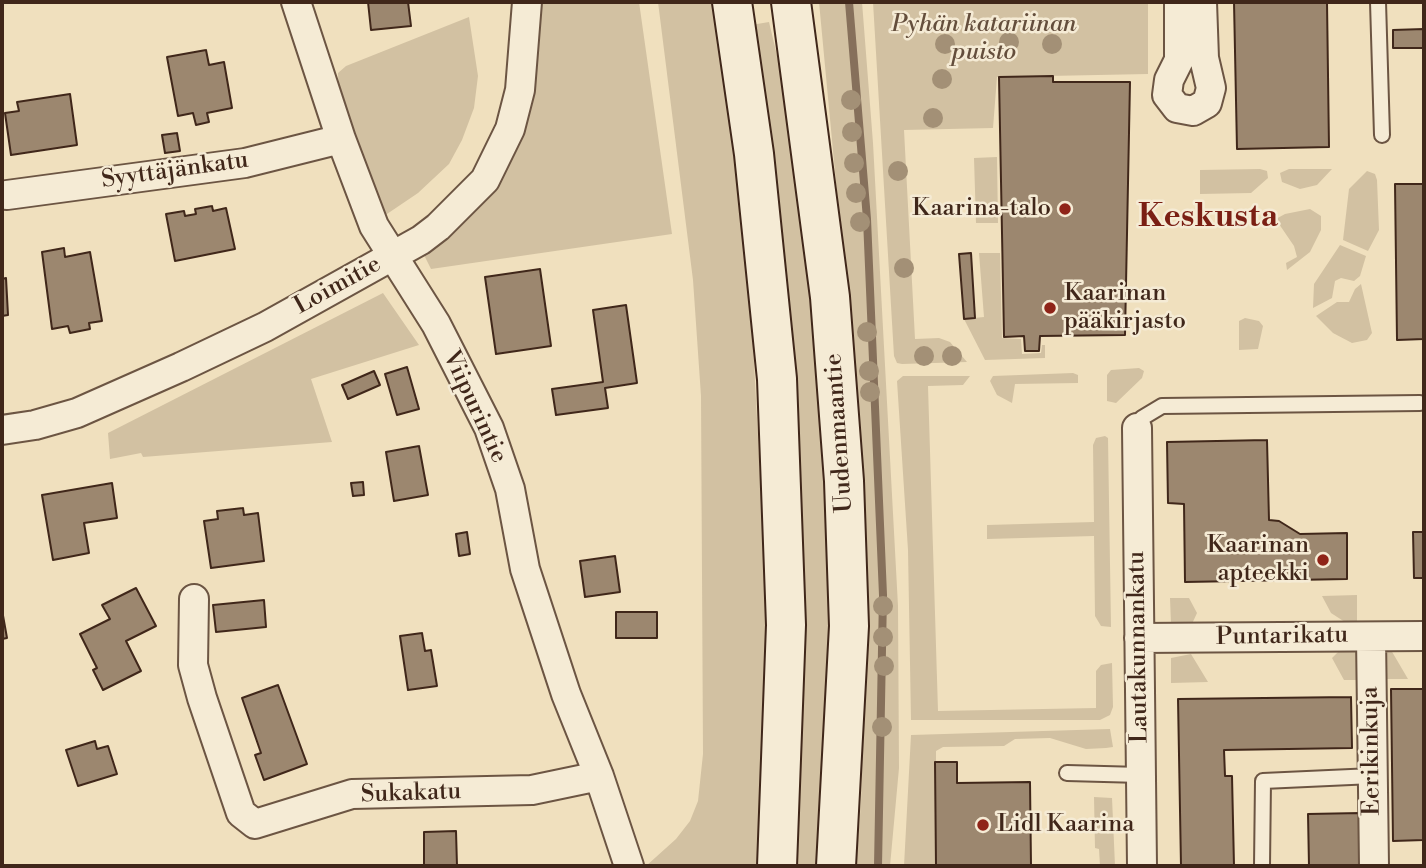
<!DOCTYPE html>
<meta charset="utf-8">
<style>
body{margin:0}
#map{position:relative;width:1426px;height:868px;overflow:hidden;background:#f0e0be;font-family:"Libre Bodoni",serif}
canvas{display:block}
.frame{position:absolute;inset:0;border:4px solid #40271a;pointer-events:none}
</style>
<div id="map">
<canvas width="1426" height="868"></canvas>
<div class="frame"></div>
</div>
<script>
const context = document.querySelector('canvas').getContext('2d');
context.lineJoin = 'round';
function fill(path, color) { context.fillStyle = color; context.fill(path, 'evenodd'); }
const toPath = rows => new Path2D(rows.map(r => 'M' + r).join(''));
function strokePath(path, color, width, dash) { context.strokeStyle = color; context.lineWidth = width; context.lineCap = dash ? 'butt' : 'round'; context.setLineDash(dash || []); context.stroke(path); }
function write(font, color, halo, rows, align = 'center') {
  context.font = font + ' "Libre Bodoni",serif'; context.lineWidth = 5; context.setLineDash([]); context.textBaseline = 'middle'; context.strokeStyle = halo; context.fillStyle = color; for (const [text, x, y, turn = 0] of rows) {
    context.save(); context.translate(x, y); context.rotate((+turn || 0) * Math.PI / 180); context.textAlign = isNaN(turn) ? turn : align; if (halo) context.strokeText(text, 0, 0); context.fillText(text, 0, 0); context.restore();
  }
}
fill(toPath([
 [535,2,639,2,672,234,431,269,423,253,461,226,499,183],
 [658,2,713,2,737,176,751,306,765,569,766,718,758,866,646,866,676,839,690,821,698,801,703,754,701,396,693,280],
 [819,2,862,2,873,143,898,606,899,768,890,866,856,866,861,802,865,644,854,374],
 [873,2,1148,2,1148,74,997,77,993,128,904,130,915,339,939,338,950,342,967,362,902,364,897,363,894,356],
 [469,17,478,76,474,108,462,140,449,164,418,193,384,216,339,104,338,73,346,66],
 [769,22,791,114,819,346,831,601,824,866,797,866,801,511,791,369,751,25],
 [997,157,998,223,976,223,974,158],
 [1260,169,1267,171,1268,178,1251,193,1200,194,1200,170],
 [1289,169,1332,169,1317,185,1300,189,1282,182,1280,173],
 [1367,171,1375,174,1377,180,1379,230,1368,251,1343,240,1349,189],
 [1310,209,1321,216,1321,230,1310,252,1287,270,1286,263,1297,257,1294,246,1279,224,1266,229,1263,226,1285,214],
 [1340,245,1366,256,1360,276,1354,281,1341,278,1335,281,1332,298,1313,308,1314,284],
 [979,253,1000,253,1002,338,1021,339,1022,354,1041,353,1042,345,1045,345,1045,358,985,360,964,319,984,317],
 [1361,284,1372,333,1367,340,1352,343,1333,333,1316,316,1337,302,1349,302,1355,289],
 [383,293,419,345,311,379,332,442,143,457,141,453,110,459,108,433],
 [1245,318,1259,321,1263,326,1258,349,1239,350,1239,321],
 [1139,368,1144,371,1142,378,1116,403,1107,401,1107,375,1111,370],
 [1073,373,1078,375,1078,383,1015,384,1012,403,997,395,990,381,993,376],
 [903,376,970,376,963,385,928,386,938,711,1096,708,1096,671,1101,665,1112,663,1113,707,1110,715,1100,720,911,720,908,550,897,381],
 [1105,436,1108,438,1111,627,1101,626,1095,616,1094,536,987,539,987,525,1094,522,1093,445,1096,438],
 [1357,595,1357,624,1348,624,1331,613,1322,596],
 [1170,598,1189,598,1197,613,1191,626,1171,624],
 [1391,650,1408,679,1382,679,1381,651],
 [1339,651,1358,651,1358,680,1344,680,1332,658],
 [1191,654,1208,682,1171,683,1171,658],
 [1110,729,1113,747,1106,748,1086,749,1050,738,1015,739,1004,746,943,747,936,751,936,866,904,866,911,735],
 [1094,797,1112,798,1115,866,1100,866,1099,849,1095,848]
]), '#d2c1a2');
strokePath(toPath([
 [849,2,867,219,883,595,878,866]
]), '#86705b', 8);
const building = toPath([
 [368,2,408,2,411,26,371,30,368,2],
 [1234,2,1327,2,1329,147,1237,149,1234,2],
 [1424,29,1424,48,1393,48,1393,30,1424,29],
 [206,50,209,65,224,62,232,108,207,113,209,122,196,125,193,113,178,116,167,57,206,50],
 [1053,76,1053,82,1130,82,1125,335,1040,336,1039,351,1025,351,1024,336,1004,337,999,77,1053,76],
 [70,94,77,145,11,155,5,113,19,111,17,102,70,94],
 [177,133,180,151,165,153,162,135,177,133],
 [1395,184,1424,184,1424,339,1397,340,1395,184],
 [212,206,213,211,226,208,235,249,175,261,166,214,184,211,185,216,196,214,195,209,212,206],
 [64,248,65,257,90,252,102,321,89,323,90,329,70,333,68,326,52,329,42,252,64,248],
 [971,253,975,318,964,319,959,254,971,253],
 [540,269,551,346,496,354,485,277,540,269],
 [6,278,8,315,2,316,2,279,6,278],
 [626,305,637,383,605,388,608,408,556,415,552,389,603,382,593,310,626,305],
 [407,367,419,409,397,415,385,374,407,367],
 [374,371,380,385,348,399,342,385,374,371],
 [1267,440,1269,520,1279,521,1300,534,1347,533,1347,579,1185,582,1184,504,1168,503,1167,442,1267,440],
 [419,446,428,495,394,501,386,452,419,446],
 [363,482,364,495,353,496,351,483,363,482],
 [112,483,117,518,84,523,89,553,53,560,42,495,112,483],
 [243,508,244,515,258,513,264,561,211,568,204,521,218,519,217,511,243,508],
 [467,532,470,554,459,556,456,534,467,532],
 [1413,532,1424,532,1424,578,1414,578,1413,532],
 [615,556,620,592,585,597,580,561,615,556],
 [136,588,156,626,126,641,141,671,103,690,93,670,97,668,80,634,110,619,102,605,136,588],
 [264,600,266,627,216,632,213,605,264,600],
 [2,610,7,638,2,639,2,610],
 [616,612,657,612,657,638,616,638,616,612],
 [422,633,425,651,431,650,437,686,408,690,400,636,422,633],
 [278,685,307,764,264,780,255,755,261,753,242,698,278,685],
 [1391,689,1424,689,1424,840,1393,841,1391,689],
 [1351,697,1352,748,1224,750,1225,776,1232,776,1234,866,1181,866,1178,699,1351,697],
 [95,741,97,749,108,746,117,774,78,786,66,750,95,741],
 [935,762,957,762,957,783,1030,782,1031,866,936,866,935,762],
 [1361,813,1362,866,1309,866,1308,814,1361,813],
 [456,831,457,866,424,866,424,832,456,831]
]);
fill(building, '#9c876f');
strokePath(building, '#40271a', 2);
const lane = toPath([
 [1378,2,1382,135],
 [1137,428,1142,418,1162,406,1420,403],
 [1067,773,1141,775],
 [1262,866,1263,781,1373,776]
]);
const street = toPath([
 [296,2,341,139,374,226,436,324,489,428,510,489,525,569,566,694,599,776,629,866],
 [1179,2,1179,60,1169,80,1167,95,1177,108,1193,111,1207,103,1211,88,1204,58,1202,2],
 [7,195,245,163,341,139],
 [1137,428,1142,866],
 [2,430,35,425,77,413,181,367,265,327,421,240,438,227,485,180,510,129,520,90,527,2],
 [194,599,193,665,202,698,241,813,255,824,352,794,532,790,599,776],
 [1371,637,1374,866],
 [1139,638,1424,636]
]);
const secondary = toPath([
 [732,2,754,154,777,379,786,625,777,866],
 [791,2,830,297,844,481,849,626,836,866]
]);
strokePath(lane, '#6c5543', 18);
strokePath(street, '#6c5543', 32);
strokePath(secondary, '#40271a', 42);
strokePath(lane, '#f5ebd5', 14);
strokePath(street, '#f5ebd5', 28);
strokePath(secondary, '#f5ebd5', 38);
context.fillStyle = '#a39076';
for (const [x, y] of [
 [1009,42],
 [945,44],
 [1052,44],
 [942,79],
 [851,100],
 [933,118],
 [852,132],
 [854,163],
 [898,171],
 [856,193],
 [860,222],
 [904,268],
 [867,332],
 [924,356],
 [952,356],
 [869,371],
 [870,392],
 [883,606],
 [883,637],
 [884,666],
 [882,727]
]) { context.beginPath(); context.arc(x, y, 10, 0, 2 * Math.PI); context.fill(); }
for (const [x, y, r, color] of [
 [1065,209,7,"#8f2418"],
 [1050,308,7,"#8f2418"],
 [1323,560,7,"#8f2418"],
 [983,825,7,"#8f2418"]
]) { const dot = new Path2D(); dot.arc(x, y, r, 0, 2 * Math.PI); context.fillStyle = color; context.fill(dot); strokePath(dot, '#f5ebd5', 2.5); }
write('italic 24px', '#644e3c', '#f5ebd5', [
 ["Pyhän katariinan",984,25],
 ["puisto",984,53]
]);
write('24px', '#40271a', '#f5ebd5', [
 ["Syyttäjänkatu",175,171,-8],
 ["Loimitie",338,286,-29],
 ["Viipurintie",474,407,65],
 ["Uudenmaantie",840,433,-94],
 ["Puntarikatu",1282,637,-1],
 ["Lautakunnankatu",1139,647,-91],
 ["Eerikinkuja",1372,751,-91],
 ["Sukakatu",411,794,-2]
]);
write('24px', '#40271a', '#f5ebd5', [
 ["Kaarina-talo",1051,209],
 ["Kaarinan",1064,294,"left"],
 ["pääkirjasto",1064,322,"left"],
 ["Kaarinan",1309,546],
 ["apteekki",1309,574],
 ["Lidl Kaarina",997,825,"left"]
], 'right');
write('bold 32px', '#7a1f14', '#f5ebd5', [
 ["Keskusta",1208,218]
]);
</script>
